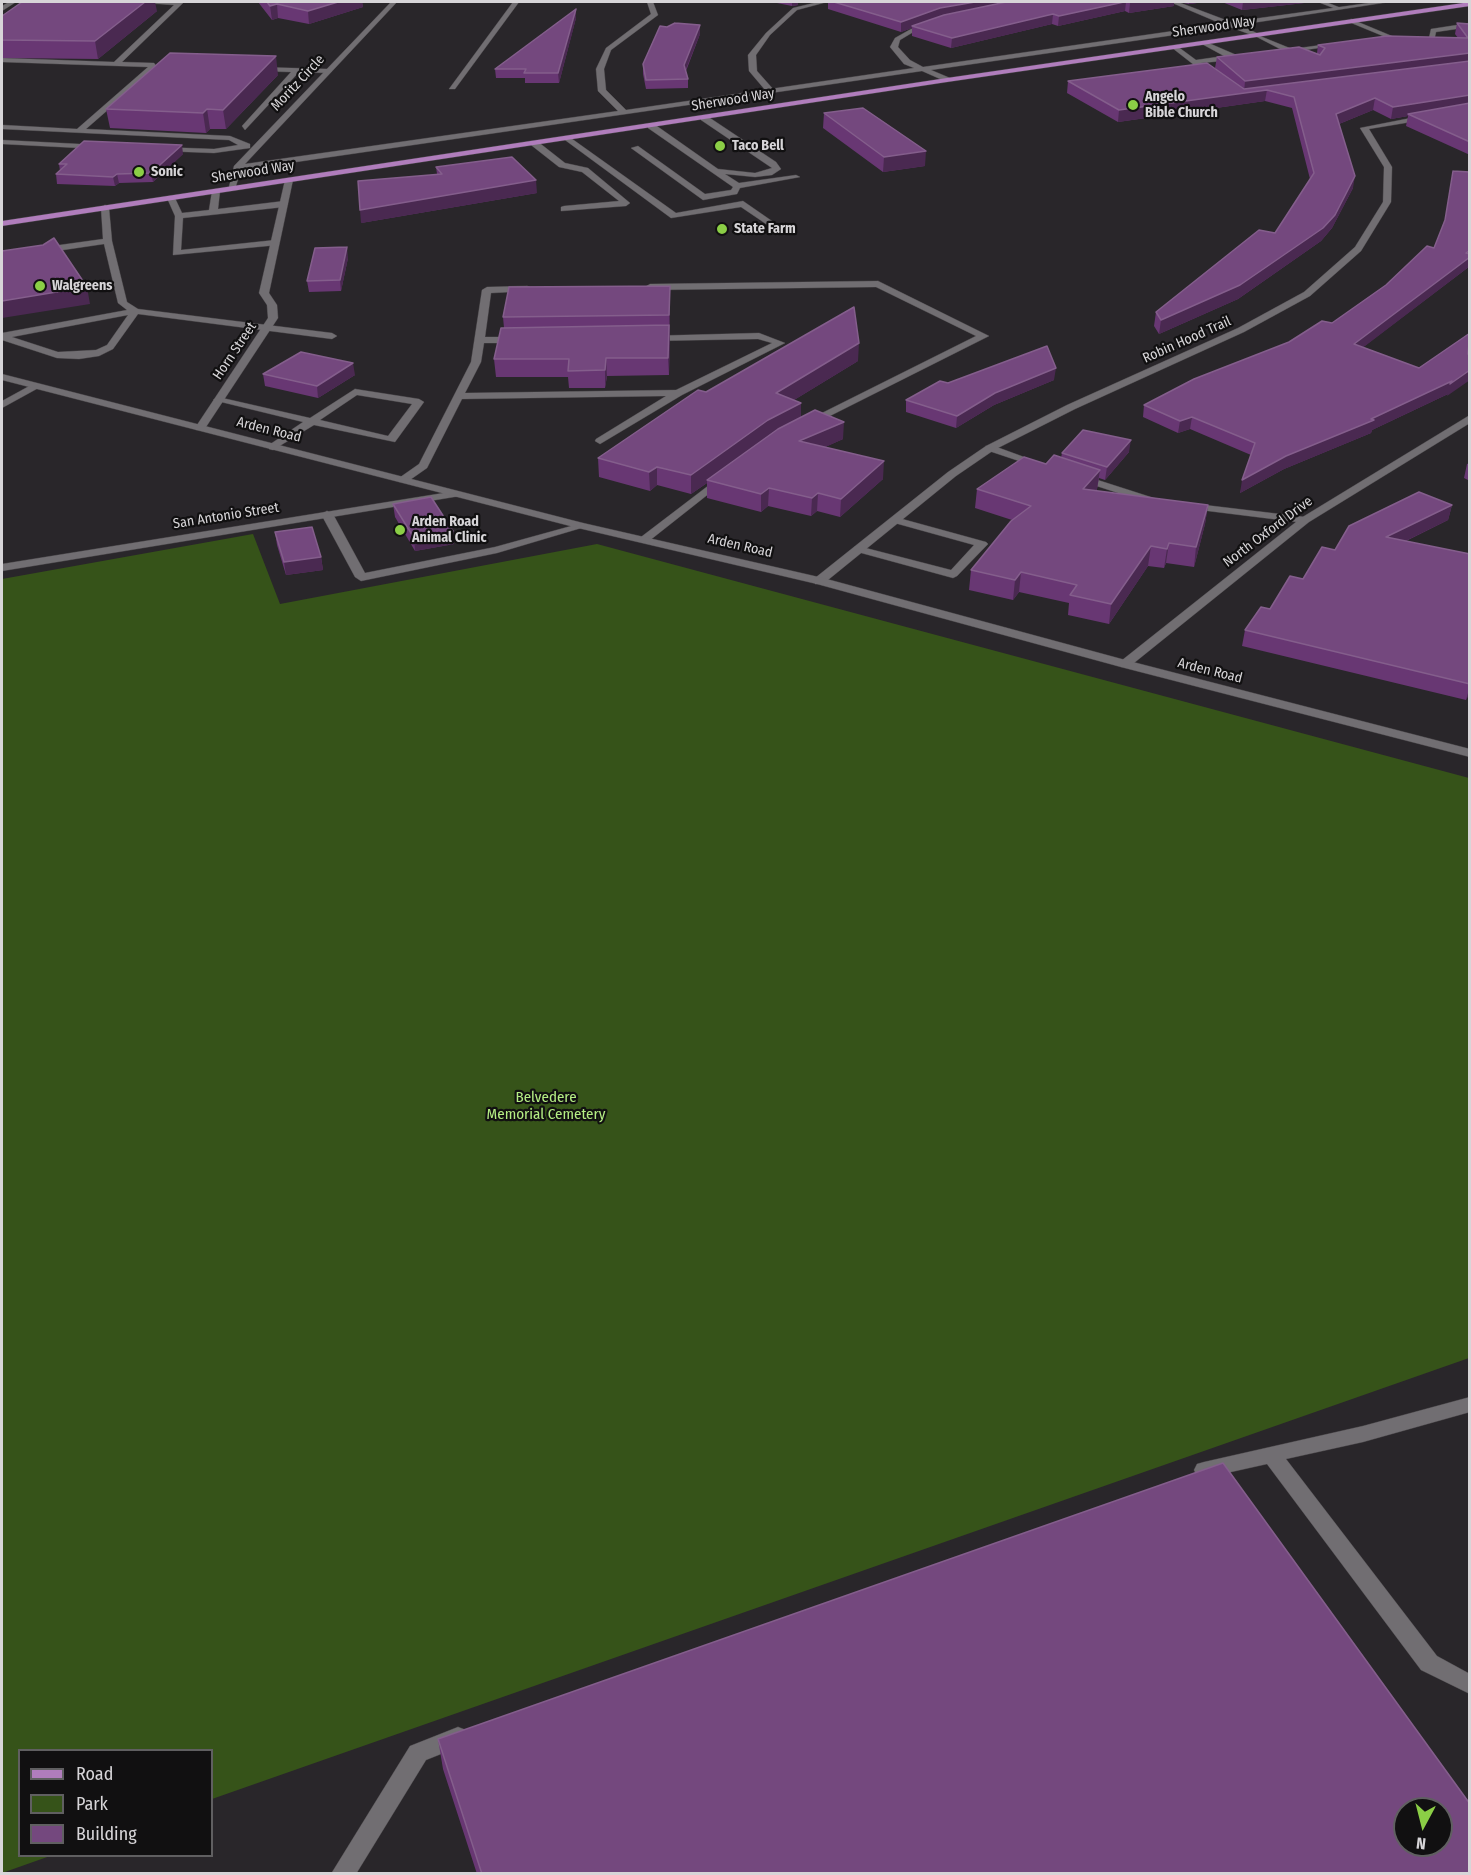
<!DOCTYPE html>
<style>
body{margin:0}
#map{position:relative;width:1471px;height:1875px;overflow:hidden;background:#29262a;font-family:"Fira Sans Condensed",sans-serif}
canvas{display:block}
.frame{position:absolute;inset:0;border:3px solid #d7d5d8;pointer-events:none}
.legend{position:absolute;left:18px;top:1749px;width:195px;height:108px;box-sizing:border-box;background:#111011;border:2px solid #605f61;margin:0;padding:8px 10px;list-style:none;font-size:18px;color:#d7d5d8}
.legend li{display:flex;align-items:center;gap:12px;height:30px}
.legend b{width:30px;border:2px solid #605f61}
.north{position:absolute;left:1393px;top:1797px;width:60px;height:60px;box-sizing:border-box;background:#111011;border:2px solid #605f61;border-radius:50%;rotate:187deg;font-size:16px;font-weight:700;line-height:24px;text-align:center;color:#d7d5d8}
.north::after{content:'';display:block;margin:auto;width:21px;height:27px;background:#8bce46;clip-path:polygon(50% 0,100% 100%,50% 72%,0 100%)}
</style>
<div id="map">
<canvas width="1471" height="1875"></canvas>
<div class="frame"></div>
<ul class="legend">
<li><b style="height:8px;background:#b07dbc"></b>Road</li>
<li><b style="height:16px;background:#365319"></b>Park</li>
<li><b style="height:16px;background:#74487e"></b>Building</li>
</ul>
<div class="north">N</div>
</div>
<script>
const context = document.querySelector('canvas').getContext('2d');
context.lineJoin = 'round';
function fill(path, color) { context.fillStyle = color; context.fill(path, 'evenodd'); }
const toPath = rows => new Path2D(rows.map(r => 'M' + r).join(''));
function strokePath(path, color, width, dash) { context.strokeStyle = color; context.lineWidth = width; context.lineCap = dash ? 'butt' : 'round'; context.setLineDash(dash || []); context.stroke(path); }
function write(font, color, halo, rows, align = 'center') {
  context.font = font + ' "Fira Sans Condensed",sans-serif'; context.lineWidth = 4.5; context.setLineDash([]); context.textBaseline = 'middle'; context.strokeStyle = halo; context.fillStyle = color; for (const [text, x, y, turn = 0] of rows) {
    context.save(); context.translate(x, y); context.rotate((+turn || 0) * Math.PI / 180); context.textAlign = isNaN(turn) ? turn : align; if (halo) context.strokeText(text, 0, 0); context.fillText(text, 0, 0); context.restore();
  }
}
fill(toPath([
 [253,534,280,604,597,544,1469,778,1469,1358,212,1799,212,1750,20,1750,20,1856,50,1856,2,1873,2,579]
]), '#365319');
const service = toPath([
 [9,2,16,2,2,11,2,6,9,2],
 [131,2,183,3,122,62,154,63,157,67,86,129,230,136,250,144,250,148,214,153,162,151,158,149,159,147,214,149,238,145,229,140,2,129,2,125,77,129,148,67,2,62,2,58,114,62,174,5,131,2],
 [513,2,519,2,455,89,449,89,513,2],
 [818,2,827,2,797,10,770,35,756,55,757,71,773,89,766,91,749,71,748,55,766,33,793,8,818,2],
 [1318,2,1326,2,1341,8,1336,9,1318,2],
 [1351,19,1399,39,1400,40,1395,41,1349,22,1351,19],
 [1470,23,1470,27,1436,32,1434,41,1411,40,1429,38,1431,29,1470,23],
 [1255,34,1292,49,1336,43,1339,45,1278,54,1276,51,1282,50,1255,36,1255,34],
 [1204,41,1241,57,1233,60,1201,63,1218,75,1218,79,1212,79,1171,47,1177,46,1196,60,1224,56,1202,44,1204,41],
 [256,67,328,69,332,71,328,73,299,72,245,130,242,126,291,72,259,71,256,67],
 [701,116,707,116,776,162,781,169,772,175,755,177,725,174,739,183,796,175,800,177,740,188,737,194,703,200,631,148,638,146,705,194,731,190,733,187,648,128,648,124,654,124,718,169,755,173,772,168,701,120,701,116],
 [568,136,676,213,743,201,782,228,775,230,741,207,671,218,565,140,564,138,568,136],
 [2,140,99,145,103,147,99,149,2,144,2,140],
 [531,141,537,141,565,163,588,168,630,203,626,206,561,211,561,207,564,206,619,201,582,172,559,167,531,145,531,141],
 [216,189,220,191,218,209,284,201,288,204,284,207,183,218,181,250,275,240,279,243,278,245,173,255,175,216,167,198,174,196,182,213,209,210,212,191,216,189],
 [105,205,109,208,112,241,127,302,138,309,332,333,337,336,332,339,138,314,113,349,99,356,79,359,57,358,2,340,2,333,127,310,118,303,104,244,2,259,2,253,103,239,101,208,105,205],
 [128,315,107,345,96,350,58,352,12,337,128,315],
 [878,281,989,336,810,426,806,425,806,421,976,336,876,287,650,290,645,287,650,284,878,281],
 [527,286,530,287,530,291,491,293,485,337,517,337,522,340,517,343,484,343,481,362,465,393,676,390,772,343,758,339,649,341,646,340,646,336,759,333,785,343,682,395,600,444,595,441,596,439,666,396,462,399,427,468,407,482,399,482,399,478,419,464,471,362,482,290,487,287,527,286],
 [355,389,419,399,424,402,395,442,314,425,273,450,269,449,269,445,303,422,213,400,218,397,310,418,355,389],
 [357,395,412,404,388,436,320,420,357,395],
 [986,446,994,446,1046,465,1037,467,986,450,986,446],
 [1079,474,1160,500,1162,502,1160,504,1152,504,1075,479,1074,477,1079,474],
 [721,476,725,477,725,481,649,541,641,541,641,537,721,476],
 [1188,503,1305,517,1311,520,1305,523,1184,508,1184,504,1188,503],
 [327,511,333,514,365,573,495,547,582,523,588,526,497,553,361,581,355,577,321,514,327,511],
 [895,517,986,542,988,544,957,576,953,578,854,551,854,547,858,546,951,570,974,545,891,522,889,520,895,517],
 [1470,1397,1470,1412,1363,1442,1286,1459,1437,1656,1470,1674,1470,1694,1421,1670,1267,1464,1204,1478,1197,1476,1194,1470,1197,1464,1204,1462,1363,1426,1470,1397],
 [458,1727,466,1730,469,1737,466,1744,426,1760,356,1874,331,1874,410,1746,458,1727]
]);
const minor = toPath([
 [391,2,397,2,245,164,618,111,598,91,596,69,606,48,651,14,647,2,653,2,658,15,611,50,604,69,606,90,626,110,914,68,904,64,890,47,895,38,911,29,930,23,932,26,915,31,900,40,898,47,910,60,923,67,1222,24,1170,2,1178,2,1231,22,1376,2,1389,2,1239,25,1259,34,1257,37,1230,27,931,70,950,78,947,82,922,71,241,170,235,189,228,191,234,166,391,2],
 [1426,115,1429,119,1369,129,1392,167,1391,202,1361,251,1310,296,1244,332,1075,409,994,450,956,476,823,584,815,584,815,578,948,472,986,446,1067,405,1238,328,1304,292,1355,247,1383,202,1384,167,1360,128,1426,115],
 [289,178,293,180,269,293,277,305,278,318,204,430,196,430,195,428,268,318,267,305,259,293,285,180,289,178],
 [33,384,42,386,2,408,2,401,33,384],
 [1470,415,1470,423,1309,522,1129,667,1121,667,1121,661,1301,518,1470,415],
 [456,491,462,494,460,496,2,571,2,564,456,491]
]);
const secondary = toPath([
 [2,374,583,523,823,578,1129,661,1470,749,1470,757,1121,667,817,584,578,528,2,380,2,374]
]);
const primary = toPath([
 [1470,2,1470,6,947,82,2,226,2,221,947,78,1470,2]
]);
strokePath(service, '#454245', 1);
strokePath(minor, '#454245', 1);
strokePath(secondary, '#454245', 1);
strokePath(primary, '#454245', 1);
fill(service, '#716e72');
fill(minor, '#716e72');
fill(secondary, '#716e72');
fill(primary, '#b07dbc');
fill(toPath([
 [258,2,362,2,363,7,309,24,278,18,272,20],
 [772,2,798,2,798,5,792,6],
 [828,2,1174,2,1174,6,1129,13,1125,11,1058,26,1052,24,951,48,912,36,912,28,901,32,828,9],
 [1178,2,1205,2,1189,4],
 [1222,2,1313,2,1242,10],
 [157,11,98,59,2,58,2,16],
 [576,18,559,83,525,83,525,78,496,78,495,69],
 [1457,23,1470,24,1470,155,1406,126,1408,116,1391,119,1373,110,1339,124,1353,188,1332,228,1321,241,1238,299,1159,334,1154,326,1156,312,1275,233,1310,179,1292,108,1265,101,1118,122,1067,93,1068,81,1222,74,1215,68,1217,57,1317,53,1318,45,1458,38,1455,34],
 [700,34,686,71,688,79,688,88,646,89,643,74,643,64],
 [278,75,226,129,210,129,206,133,110,128,106,109],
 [824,113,925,166,883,172,823,128],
 [183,154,153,182,119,183,115,186,57,184,56,174,60,171,59,164],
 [436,167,537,193,361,223,437,174],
 [1470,172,1470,266,1363,347,1419,368,1470,333,1447,396,1448,394,1372,430,1371,433,1284,469,1240,493,1251,455,1190,429,1178,433,1143,417,1144,405,1332,323,1386,285,1434,248],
 [348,258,341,291,309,292,307,281],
 [670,302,669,375,607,376,605,388,569,388,568,377,496,377,494,359,504,328,503,317],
 [858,361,794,400,801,403,801,417,843,439,825,447,883,479,840,517,817,511,811,516,768,506,761,512,707,498,707,483,691,494,657,485,650,491,599,477,598,458,706,392],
 [263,374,355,375,318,398,265,386],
 [1054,380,994,405,956,428,906,412,906,400,948,383],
 [1129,452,1105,480,1099,478,1097,489,1096,491,1208,505,1205,524,1194,567,1166,563,1164,568,1148,566,1109,624,1068,615,1069,603,1019,592,1013,600,969,590,971,570,1012,520,975,508,977,489,1061,458,1062,453],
 [1470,463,1470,481,1464,478,1467,464],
 [393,504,453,531,454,544,415,551,395,517],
 [1452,505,1448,520,1406,541,1470,554,1470,692,1466,700,1242,646,1245,630,1270,609,1335,550],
 [275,532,321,557,323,570,286,575,277,545],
 [438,1739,1470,1874,477,1874,443,1769]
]), '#683773');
fill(toPath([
 [145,2,155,2,157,11,98,59,95,41],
 [338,2,362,2,363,7,309,24,308,11],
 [792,2,798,2,798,5,792,6],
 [975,2,1023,2,912,26,912,28,901,32,901,22,940,8],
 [1126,2,1125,11,1058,26,1059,16],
 [1140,2,1174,2,1174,6,1129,13,1130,3],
 [1189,2,1205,2,1189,4],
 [1243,2,1313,2,1242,10],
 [277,4,278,18,272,20,270,6],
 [576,9,576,18,559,83,558,73],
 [1053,14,1052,24,951,48,952,38],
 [700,25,700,34,684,74,684,65],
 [1470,53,1470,64,1267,90,1265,101,1118,122,1119,110,1244,93,1245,81],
 [276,56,278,75,226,129,223,110],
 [1470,95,1470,107,1408,114,1408,116,1391,119,1393,107],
 [1375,98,1373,110,1334,126,1336,114],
 [207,109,210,129,206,133,203,113],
 [182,145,183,154,153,182,151,173],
 [926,151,925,166,883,172,884,157],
 [117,174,119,183,115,186,113,177],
 [1355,176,1353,188,1332,228,1321,241,1238,299,1159,334,1161,320],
 [536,180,537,193,361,223,360,210],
 [347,247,348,258,341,291,340,280],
 [1470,250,1470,266,1352,356,1354,344],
 [670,286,670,332,669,315],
 [87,287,90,304,2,318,2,301],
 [669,325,670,343,669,375,668,358],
 [859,343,858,361,776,411,776,393],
 [606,358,607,376,605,388,605,370],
 [353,363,355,375,318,398,317,386],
 [1056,368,1054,380,994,405,956,428,957,416,995,393],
 [1470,370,1470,380,1447,396,1448,394,1372,430,1371,433,1284,469,1240,493,1242,480,1286,456],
 [801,403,801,421,707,480,707,483,691,494,691,475,768,420],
 [1192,417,1190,429,1178,433,1180,421],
 [844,422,843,439,799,459,799,441],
 [1131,440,1129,452,1105,480,1107,467],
 [884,461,883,479,840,517,841,499],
 [657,467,657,485,650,491,649,472],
 [1100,470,1097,489,1080,508,1083,489],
 [769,488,768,506,761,512,761,494],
 [818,493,817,511,811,516,812,498],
 [1208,505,1205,524,1194,567,1196,547],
 [1452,505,1448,520,1383,552,1386,537],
 [453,531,454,544,415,551,414,538],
 [1169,543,1166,563,1164,568,1167,549],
 [1151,546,1148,566,1109,624,1111,604],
 [321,557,323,570,286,575,284,562],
 [1021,572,1019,592,1013,600,1015,580],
 [1470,686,1470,692,1466,700]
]), '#4a2951');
const building = toPath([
 [22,2,145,2,95,41,2,40,2,16,22,2],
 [267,2,338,2,308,11,277,4,270,6,267,2],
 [834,2,975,2,940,8,901,22,834,2],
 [1006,2,1124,2,1059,16,1053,14,952,38,912,26,944,15,1006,2],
 [576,9,558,73,524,73,526,69,495,69,576,9],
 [675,23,700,25,684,65,688,79,646,80,643,64,660,26,667,27,675,23],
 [1457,23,1470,24,1470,53,1245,81,1217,57,1299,47,1320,55,1325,48,1318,45,1387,36,1468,38,1457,23],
 [170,53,276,56,223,110,207,109,203,113,106,109,170,53],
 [1470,61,1470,95,1393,107,1375,98,1336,114,1355,176,1335,215,1323,228,1240,285,1161,320,1156,312,1259,230,1275,233,1314,173,1294,97,1267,90,1119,110,1068,81,1207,63,1244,89,1470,61],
 [1470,103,1470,142,1408,114,1470,103],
 [863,108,926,151,884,157,824,113,863,108],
 [84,141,182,145,151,173,117,174,113,177,56,174,67,164,59,164,84,141],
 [512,157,536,180,360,210,358,181,442,174,436,167,512,157],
 [1453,171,1470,172,1470,250,1466,253,1470,254,1470,257,1354,344,1419,368,1470,333,1468,354,1470,351,1470,370,1450,384,1452,381,1371,419,1374,420,1286,456,1242,480,1255,443,1192,417,1180,421,1144,405,1194,379,1289,342,1322,321,1332,323,1386,285,1427,246,1434,248,1445,220,1453,171],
 [54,238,87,287,2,301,2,251,43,245,54,238],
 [347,247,340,280,307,281,315,248,347,247],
 [670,286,669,315,503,317,509,287,670,286],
 [854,307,859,343,776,393,801,403,768,420,691,475,657,467,649,472,598,458,698,390,706,392,854,307],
 [669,325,668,358,606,358,605,370,568,371,569,359,494,359,501,328,669,325],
 [1047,346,1056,368,995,393,957,416,906,400,940,381,948,383,1047,346],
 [301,352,353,363,317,386,263,374,301,352],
 [815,410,844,422,799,441,884,461,841,499,818,493,812,498,769,488,761,494,707,480,778,429,815,410],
 [1083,430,1131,440,1107,467,1062,453,1083,430],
 [1054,455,1100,470,1083,489,1208,505,1196,547,1169,543,1167,549,1151,546,1111,604,1070,595,1077,585,1021,572,1015,580,971,570,1011,521,1031,506,977,489,1024,457,1046,464,1054,455],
 [1419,492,1452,505,1386,537,1470,554,1470,684,1245,630,1261,607,1270,609,1290,576,1303,579,1322,547,1335,550,1349,526,1419,492],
 [431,497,453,531,414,538,393,504,431,497],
 [312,527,321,557,284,562,275,532,312,527],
 [1223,1463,1470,1804,1470,1874,482,1874,438,1739,1223,1463],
 [1405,1809,1441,1809,1441,1845,1405,1845,1405,1809]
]);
fill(building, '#74487e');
strokePath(building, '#845e8c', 1.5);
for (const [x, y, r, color] of [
 [1133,105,6,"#8bce46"],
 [720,146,6,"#8bce46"],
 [139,172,6,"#8bce46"],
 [722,229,6,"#8bce46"],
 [40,286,6,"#8bce46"],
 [400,530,6,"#8bce46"]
]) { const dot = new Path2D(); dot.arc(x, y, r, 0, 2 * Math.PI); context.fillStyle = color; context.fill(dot); strokePath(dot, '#111011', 2); }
write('14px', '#d7d5d8', '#111011', [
 ["Sherwood Way",1214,27,-8],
 ["Moritz Circle",298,83,-47],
 ["Sherwood Way",733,100,-9],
 ["Sherwood Way",253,172,-9],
 ["Robin Hood Trail",1187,340,-24],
 ["Horn Street",235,351,-56],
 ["Arden Road",269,430,14],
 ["San Antonio Street",226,516,-9],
 ["North Oxford Drive",1268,532,-37],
 ["Arden Road",740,546,13],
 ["Arden Road",1210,671,14]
]);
write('bold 14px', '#d7d5d8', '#111011', [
 ["Angelo",1145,97],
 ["Bible Church",1145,113],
 ["Taco Bell",732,146],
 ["Sonic",151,172],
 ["State Farm",734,229],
 ["Walgreens",52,286],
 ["Arden Road",412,522],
 ["Animal Clinic",412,538]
], 'left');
write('15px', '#b5ee84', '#111011', [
 ["Belvedere",546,1098],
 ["Memorial Cemetery",546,1115]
]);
</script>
